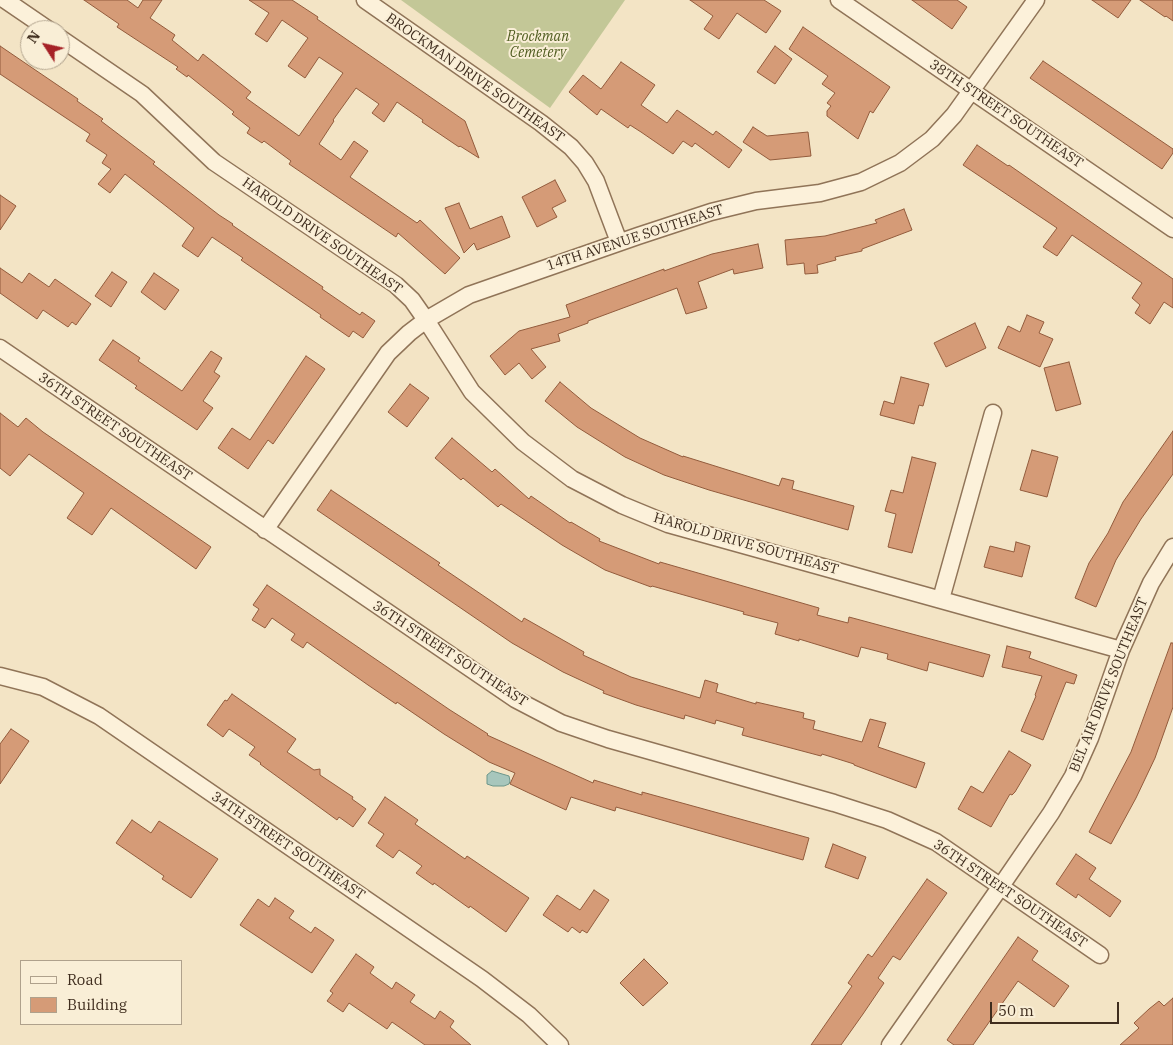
<!DOCTYPE html>
<style>
body{margin:0}
#map{position:relative;width:1173px;height:1045px;overflow:hidden;background:#f3e4c5;font-family:"IBM Plex Serif",serif}
canvas{display:block}
.legend{position:absolute;left:20px;top:960px;width:162px;height:65px;box-sizing:border-box;background:#f9eed6;border:1px solid #afa18c;margin:0;padding:6px 9px;list-style:none;font-size:15px;color:#3f2d1e}
.legend li{display:flex;align-items:center;gap:10px;height:25px}
.legend b{width:25px;border:1px solid #afa18c}
.north{position:absolute;left:20px;top:20px;width:50px;height:50px;box-sizing:border-box;background:#f9eed6;border:1px solid #afa18c;border-radius:50%;rotate:305deg;font-size:14px;font-weight:700;line-height:20px;text-align:center;color:#3f2d1e}
.north::after{content:'';display:block;margin:auto;width:18px;height:22px;background:#a62227;clip-path:polygon(50% 0,100% 100%,50% 72%,0 100%)}
.scale{position:absolute;left:990px;top:1002px;width:129px;height:22px;box-sizing:border-box;border:2px solid #3f2d1e;border-top:0;padding-left:6px;font-size:15px;line-height:18px;white-space:nowrap;color:#3f2d1e;-webkit-text-stroke:4px #f9eed6;paint-order:stroke}
</style>
<div id="map">
<canvas width="1173" height="1045"></canvas>
<ul class="legend">
<li><b style="height:6px;background:#fcf1da"></b>Road</li>
<li><b style="height:14px;background:#d59b77"></b>Building</li>
</ul>
<div class="north">N</div>
<div class="scale">50 m</div>
</div>
<script>
const context = document.querySelector('canvas').getContext('2d');
context.lineJoin = 'round';
function fill(path, color) { context.fillStyle = color; context.fill(path, 'evenodd'); }
const toPath = rows => new Path2D(rows.map(r => 'M' + r).join(''));
function strokePath(path, color, width, dash) { context.strokeStyle = color; context.lineWidth = width; context.lineCap = dash ? 'butt' : 'round'; context.setLineDash(dash || []); context.stroke(path); }
function write(font, color, halo, rows, align = 'center') {
  context.font = font + ' "IBM Plex Serif",serif'; context.lineWidth = 4; context.setLineDash([]); context.textBaseline = 'middle'; context.strokeStyle = halo; context.fillStyle = color; for (const [text, x, y, turn = 0] of rows) {
    context.save(); context.translate(x, y); context.rotate((+turn || 0) * Math.PI / 180); context.textAlign = isNaN(turn) ? turn : align; if (halo) context.strokeText(text, 0, 0); context.fillText(text, 0, 0); context.restore();
  }
}
fill(toPath([
 [401,0,625,0,550,108]
]), '#c3c797');
const water = toPath([
 [492,771,509,776,510,781,509,784,504,786,493,786,487,784,487,775,492,771]
]);
fill(water, '#a7c6bc');
strokePath(water, '#6c968a', 1);
const building = toPath([
 [84,0,127,0,138,8,143,0,162,0,150,18,175,35,172,40,198,61,203,54,251,92,246,98,299,136,343,73,319,57,305,78,288,66,308,38,282,20,267,42,255,34,269,13,249,0,292,0,318,17,317,19,465,121,479,158,460,146,459,147,422,122,423,120,397,102,384,122,372,113,379,104,356,88,333,120,334,121,319,144,341,160,354,141,368,151,350,177,417,223,420,220,460,258,445,274,398,233,396,237,289,164,291,161,264,141,262,143,247,133,250,128,232,114,234,112,188,75,187,77,176,69,178,67,117,27,119,24,84,0],
 [690,0,764,0,781,11,766,33,737,13,719,39,704,29,713,16,690,0],
 [912,0,957,0,967,7,952,29,912,0],
 [1092,0,1131,0,1118,18,1092,0],
 [1140,0,1173,0,1173,21,1166,16,1165,17,1140,0],
 [803,27,890,87,873,113,870,111,858,139,827,116,827,111,831,106,827,103,835,93,822,84,828,76,789,49,803,27],
 [0,46,78,99,77,101,103,119,101,121,155,162,153,164,219,215,233,224,232,225,323,287,322,289,360,315,362,312,375,321,363,338,353,331,349,337,320,317,321,315,241,260,243,258,212,237,198,257,182,246,194,228,125,174,110,193,98,184,111,169,102,163,107,155,86,141,90,134,0,74,0,46],
 [775,46,792,59,775,84,757,72,775,46],
 [1043,61,1173,149,1173,153,1162,169,1030,78,1043,61],
 [621,62,655,85,641,105,667,123,677,110,713,135,716,131,742,150,729,168,695,143,692,147,683,141,673,154,641,132,630,125,628,128,601,109,597,115,569,92,583,75,601,89,621,62],
 [753,127,767,136,808,132,811,156,770,160,743,142,753,127],
 [977,145,1008,166,1009,165,1173,279,1173,308,1164,302,1150,324,1135,313,1140,305,1132,298,1142,283,1072,235,1057,256,1043,247,1057,228,963,165,977,145],
 [555,180,566,201,552,208,557,217,537,227,522,197,555,180],
 [0,195,16,206,0,230,0,195],
 [459,203,470,229,502,216,510,237,477,250,474,243,464,253,445,208,459,203],
 [904,209,912,230,862,249,862,251,835,257,836,260,817,265,818,273,805,274,804,263,787,265,785,240,825,236,877,223,875,220,904,209],
 [758,244,763,268,734,274,733,269,698,282,707,308,686,314,677,288,588,321,588,323,558,334,560,341,531,349,546,367,532,379,519,363,505,375,490,356,519,331,570,317,566,305,664,269,664,271,712,254,758,244],
 [0,268,22,283,29,273,49,287,55,279,91,304,76,325,72,322,68,327,43,310,37,319,0,293,0,268],
 [112,272,127,282,111,307,95,296,112,272],
 [154,273,179,290,165,310,141,292,154,273],
 [1027,315,1044,322,1039,333,1053,339,1040,367,998,348,1008,326,1020,332,1027,315],
 [975,323,986,348,946,367,934,343,975,323],
 [113,340,140,358,138,361,182,391,211,351,222,358,214,372,220,376,203,401,213,408,197,430,135,388,137,386,99,360,113,340],
 [306,356,325,369,273,444,268,440,248,469,218,448,232,428,250,440,306,356],
 [1069,362,1081,404,1056,411,1044,368,1069,362],
 [901,377,929,384,923,406,919,405,914,424,880,415,884,401,894,404,901,377],
 [560,382,591,408,640,438,683,457,683,456,779,486,782,478,794,481,792,489,854,506,848,530,709,490,664,475,625,457,577,427,545,401,560,382],
 [410,384,429,398,407,427,388,412,410,384],
 [0,413,18,427,26,418,43,432,211,547,196,569,111,508,92,535,67,518,84,493,29,454,10,476,0,468,0,413],
 [1173,431,1173,474,1141,519,1116,560,1096,607,1075,598,1089,563,1108,533,1123,502,1173,431],
 [452,438,492,472,495,469,529,499,531,496,570,523,571,522,600,539,599,541,659,564,660,562,819,608,817,615,848,623,849,617,990,655,983,677,929,662,927,671,887,659,888,654,861,647,858,657,799,639,799,641,775,634,778,623,743,614,744,612,652,586,651,587,605,570,562,545,501,504,498,507,463,478,461,480,435,458,452,438],
 [1032,450,1058,457,1047,497,1020,490,1032,450],
 [912,457,936,463,912,553,888,547,896,514,885,511,891,490,903,493,912,457],
 [331,490,440,563,438,565,522,622,524,618,584,652,583,655,631,677,700,698,705,680,718,684,716,692,756,704,756,702,804,713,803,718,815,721,813,729,862,742,870,719,886,723,878,747,925,763,916,788,854,765,854,764,822,754,821,756,742,735,744,728,716,720,715,724,685,715,684,719,636,705,603,693,604,691,563,672,512,643,317,510,331,490],
 [1016,542,1030,546,1022,577,984,567,990,546,1014,552,1016,542],
 [267,585,450,710,488,734,487,735,593,783,594,780,642,795,642,792,809,838,803,860,616,807,615,811,571,797,566,810,529,793,510,784,515,773,489,762,444,734,397,702,396,704,368,685,307,642,303,648,291,640,295,634,272,618,265,628,252,620,259,609,253,605,267,585],
 [1171,643,1173,643,1173,707,1155,758,1136,798,1111,844,1089,832,1131,752,1171,643],
 [1007,646,1031,652,1029,658,1077,675,1074,684,1066,682,1043,740,1021,731,1036,696,1035,695,1042,676,1002,667,1007,646],
 [232,694,296,739,287,752,314,770,320,769,320,775,353,797,352,799,366,809,353,827,339,817,337,820,260,764,261,763,249,755,255,747,229,729,223,737,207,725,225,700,227,701,232,694],
 [11,729,29,741,0,784,0,744,11,729],
 [1009,751,1031,765,1015,792,1012,795,1010,794,991,827,958,809,971,786,983,793,1009,751],
 [385,797,418,820,415,824,465,859,467,856,529,898,506,932,470,906,469,908,434,883,433,885,416,873,422,866,399,850,393,858,376,846,384,834,368,823,385,797],
 [132,820,151,833,159,821,218,859,191,898,162,879,164,876,116,843,132,820],
 [833,844,866,857,858,879,825,867,833,844],
 [1076,854,1096,868,1089,879,1121,901,1110,917,1078,894,1076,898,1056,884,1076,854],
 [927,879,947,893,900,960,893,956,878,978,884,983,863,1014,841,1045,811,1045,852,986,848,983,868,954,872,957,927,879],
 [594,890,609,900,587,933,582,930,580,933,572,927,568,932,543,915,557,895,580,910,594,890],
 [275,898,294,911,289,918,311,933,315,927,334,940,312,973,240,925,258,899,269,907,275,898],
 [1018,937,1038,951,1032,960,1069,986,1054,1007,1018,981,973,1045,954,1045,947,1040,1018,937],
 [356,954,374,967,370,973,392,989,396,982,415,995,410,1002,435,1019,440,1011,454,1021,450,1027,471,1045,425,1045,392,1022,387,1029,349,1003,343,1012,327,1001,333,993,330,991,356,954],
 [644,959,668,983,643,1006,620,983,644,959],
 [1173,998,1173,1045,1120,1045,1139,1028,1134,1023,1149,1009,1159,1001,1164,1006,1173,998]
]);
fill(building, '#d59b77');
strokePath(building, '#925b3c', 1);
const street = toPath([
 [5,0,49,30],
 [365,0,541,123,571,147,585,163,596,181,619,242],
 [839,0,1173,229],
 [60,38,142,94,214,162,396,285,412,300,426,320,472,392,523,442,572,479,622,505,668,524,1121,650],
 [0,348,515,699,561,723,608,739,834,803,887,820,936,842,1100,955],
 [265,530,388,353,409,333,426,320,469,295,638,236,711,212,756,201,820,193,861,182,900,163,932,139,954,115,1036,0],
 [941,599,993,413],
 [0,676,43,687,99,716,482,979,529,1015,560,1045],
 [890,1045,1001,886,1051,813,1073,776,1090,738,1121,650,1151,583,1173,547]
]);
strokePath(street, '#907458', 19);
strokePath(street, '#fcf1da', 16);
write('italic 14px', '#515e22', '#f9eed6', [
 ["Brockman",538,37],
 ["Cemetery",538,53]
]);
write('14px', '#3f2d1e', '#f9eed6', [
 ["BROCKMAN DRIVE SOUTHEAST",475,78,35],
 ["38TH STREET SOUTHEAST",1006,114,34],
 ["HAROLD DRIVE SOUTHEAST",322,236,35],
 ["14TH AVENUE SOUTHEAST",635,238,-18],
 ["36TH STREET SOUTHEAST",115,427,34],
 ["HAROLD DRIVE SOUTHEAST",746,544,16],
 ["36TH STREET SOUTHEAST",450,654,33],
 ["BEL AIR DRIVE SOUTHEAST",1109,685,-68],
 ["34TH STREET SOUTHEAST",288,846,34],
 ["36TH STREET SOUTHEAST",1010,894,34]
]);
</script>
